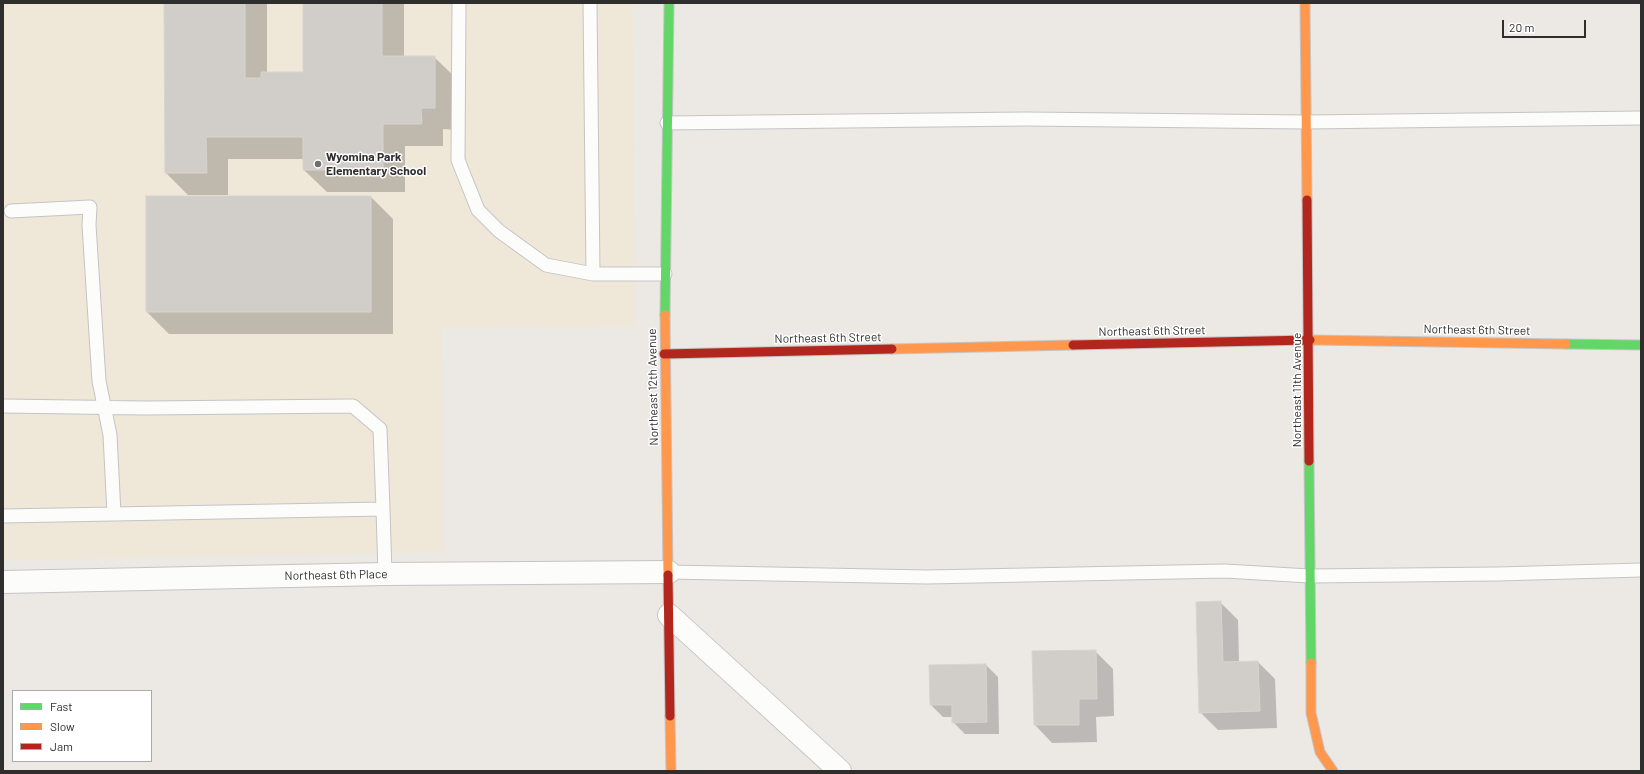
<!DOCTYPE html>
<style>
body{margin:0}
#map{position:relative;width:1644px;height:774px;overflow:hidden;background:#ece8e4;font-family:Barlow,sans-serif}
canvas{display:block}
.frame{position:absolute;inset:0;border:4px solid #2e2e2e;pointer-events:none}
.legend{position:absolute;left:12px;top:690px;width:140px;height:72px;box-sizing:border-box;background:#fff;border:1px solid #ababab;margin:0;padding:5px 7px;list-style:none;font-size:12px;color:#2e2e2e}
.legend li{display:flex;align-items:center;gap:8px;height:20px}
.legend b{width:20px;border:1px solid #ababab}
.scale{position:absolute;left:1502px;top:20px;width:84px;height:18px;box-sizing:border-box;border:2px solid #2e2e2e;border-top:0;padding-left:5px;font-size:12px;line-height:14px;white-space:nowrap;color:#2e2e2e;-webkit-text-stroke:3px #fff;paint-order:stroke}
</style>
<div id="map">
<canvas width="1644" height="774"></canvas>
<div class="frame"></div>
<ul class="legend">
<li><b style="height:5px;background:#63d668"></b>Fast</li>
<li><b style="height:5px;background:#ff974d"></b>Slow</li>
<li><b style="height:5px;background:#b3261e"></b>Jam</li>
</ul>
<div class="scale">20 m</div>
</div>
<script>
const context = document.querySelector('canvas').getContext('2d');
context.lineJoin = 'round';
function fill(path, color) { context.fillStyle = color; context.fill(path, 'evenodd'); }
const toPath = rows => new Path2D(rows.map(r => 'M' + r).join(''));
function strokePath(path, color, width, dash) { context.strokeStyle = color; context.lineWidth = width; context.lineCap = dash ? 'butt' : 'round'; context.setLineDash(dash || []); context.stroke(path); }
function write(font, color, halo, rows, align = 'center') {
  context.font = font + ' Barlow,sans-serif'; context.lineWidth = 3; context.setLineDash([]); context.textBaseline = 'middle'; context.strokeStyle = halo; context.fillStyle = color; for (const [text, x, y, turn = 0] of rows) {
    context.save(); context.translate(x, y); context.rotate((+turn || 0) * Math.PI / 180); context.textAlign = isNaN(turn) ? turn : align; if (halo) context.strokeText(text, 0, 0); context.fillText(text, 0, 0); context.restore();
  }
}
fill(toPath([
 [3,3,633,3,635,326,442,328,444,552,3,560]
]), '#efe7d8');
fill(toPath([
 [165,3,267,3,267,73,304,73,304,3,404,3,404,57,434,57,457,79,457,130,443,129,443,146,405,146,405,192,327,192,304,170,304,159,228,159,228,195,188,195,166,173],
 [371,197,393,219,393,334,169,334,147,312],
 [1220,602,1238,620,1239,662,1258,662,1275,679,1277,728,1218,730,1200,712],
 [1095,651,1113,669,1114,716,1096,717,1097,742,1052,743,1035,725],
 [986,665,998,677,999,734,965,734,953,722,953,717,943,717,931,705]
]), '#0003');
const building = toPath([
 [164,3,245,3,245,78,261,78,261,72,303,72,303,3,382,3,382,56,435,56,435,108,421,108,422,124,383,124,383,170,303,170,303,137,206,137,207,173,165,173,164,3],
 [146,196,371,196,371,312,146,312,146,196],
 [1221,601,1223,662,1258,661,1260,711,1199,713,1196,602,1221,601],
 [1096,650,1097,699,1079,699,1079,725,1034,725,1032,651,1096,650],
 [986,664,987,722,952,723,952,705,930,705,929,665,986,664]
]);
fill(building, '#d1ceca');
strokePath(building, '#d7d4cf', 1);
const lane = toPath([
 [459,3,458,160,478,210,499,231,546,265,593,274,665,274],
 [590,3,593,274],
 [667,123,1026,119,1306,122,1641,118],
 [11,211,90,207,89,225,99,381,110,435,114,514,383,509,385,574],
 [3,406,146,408,353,406,380,429,383,509],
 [3,516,114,514],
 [669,572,927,577,1225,571,1309,576,1498,574,1641,570]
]);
const street = toPath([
 [3,582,385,574,669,572],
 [669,615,840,771]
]);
const fast = toPath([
 [665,315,669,3],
 [1566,344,1641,345],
 [1309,461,1311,663]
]);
const slow = toPath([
 [1305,3,1307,200],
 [665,315,668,575],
 [1310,340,1566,344],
 [892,349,1073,345],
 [1311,663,1311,713,1320,752,1333,771],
 [670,716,671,771]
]);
const jam = toPath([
 [1307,200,1309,461],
 [1073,345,1310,340],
 [664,354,892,349],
 [668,575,670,716]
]);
strokePath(lane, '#c5c4c5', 15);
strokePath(street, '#c5c4c5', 24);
strokePath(fast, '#c5c4c5', 11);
strokePath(slow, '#c5c4c5', 11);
strokePath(jam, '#c5c4c5', 11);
strokePath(lane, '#fcfcfb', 13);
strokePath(street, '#fcfcfb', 22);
strokePath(fast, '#63d668', 9);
strokePath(slow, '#ff974d', 9);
strokePath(jam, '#b3261e', 9);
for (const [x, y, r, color] of [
 [318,164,4,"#706f6e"]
]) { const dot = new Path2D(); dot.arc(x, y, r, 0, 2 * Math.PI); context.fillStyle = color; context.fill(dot); strokePath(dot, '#fff', 1.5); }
write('bold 12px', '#2e2e2e', '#fff', [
 ["Wyomina Park",326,157],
 ["Elementary School",326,171]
], 'left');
write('12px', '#2e2e2e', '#fff', [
 ["Northeast 6th Street",1477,330,1],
 ["Northeast 6th Street",1152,331,-1],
 ["Northeast 6th Street",828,338,-1],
 ["Northeast 12th Avenue",653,387,-91],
 ["Northeast 11th Avenue",1297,390,-90],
 ["Northeast 6th Place",336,575,-1]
]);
</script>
